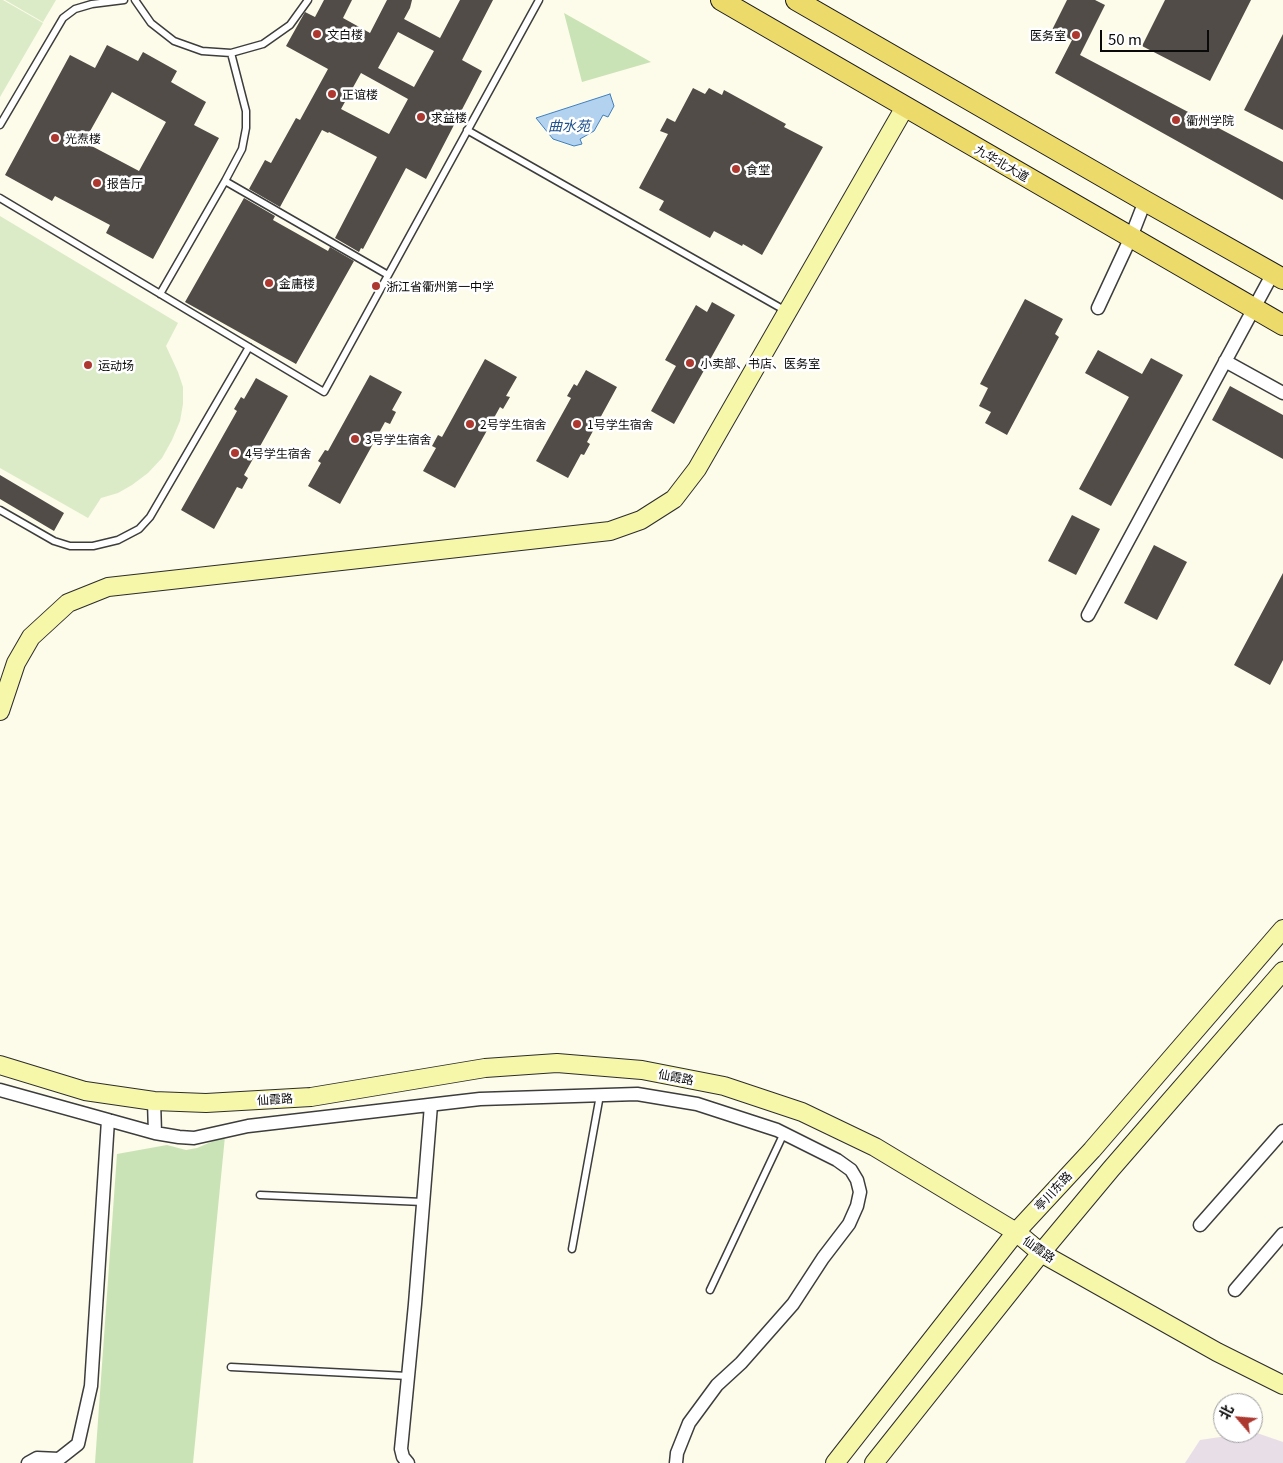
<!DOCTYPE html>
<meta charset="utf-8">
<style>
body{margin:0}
#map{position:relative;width:1283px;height:1463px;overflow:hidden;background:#fdfbe9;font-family:Georgia,"Noto Sans SC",serif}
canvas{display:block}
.north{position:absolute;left:1213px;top:1393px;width:50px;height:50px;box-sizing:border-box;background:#fff;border:1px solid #9d9d9d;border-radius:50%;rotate:297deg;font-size:14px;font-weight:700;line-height:20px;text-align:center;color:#0a0a0a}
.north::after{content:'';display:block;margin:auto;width:18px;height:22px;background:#ac3830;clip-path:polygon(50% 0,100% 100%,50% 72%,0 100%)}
.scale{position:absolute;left:1100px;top:30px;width:109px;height:22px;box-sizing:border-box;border:2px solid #0a0a0a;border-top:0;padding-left:6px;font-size:15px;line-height:18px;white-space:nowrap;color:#0a0a0a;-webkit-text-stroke:4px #fff;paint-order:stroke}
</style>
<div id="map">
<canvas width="1283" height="1463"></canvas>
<div class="north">北</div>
<div class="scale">50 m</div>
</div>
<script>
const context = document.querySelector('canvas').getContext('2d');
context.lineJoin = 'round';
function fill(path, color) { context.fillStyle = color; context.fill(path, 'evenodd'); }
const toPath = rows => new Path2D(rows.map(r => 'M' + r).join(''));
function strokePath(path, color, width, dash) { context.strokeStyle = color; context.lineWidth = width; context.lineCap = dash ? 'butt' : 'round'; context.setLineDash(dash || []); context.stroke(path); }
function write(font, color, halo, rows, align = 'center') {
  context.font = font + ' Georgia,"Noto Sans SC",serif'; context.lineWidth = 5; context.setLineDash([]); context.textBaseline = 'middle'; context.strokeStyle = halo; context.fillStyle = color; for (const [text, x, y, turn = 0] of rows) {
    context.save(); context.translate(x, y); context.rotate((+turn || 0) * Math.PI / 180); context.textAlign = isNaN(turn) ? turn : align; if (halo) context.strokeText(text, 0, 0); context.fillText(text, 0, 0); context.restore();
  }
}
fill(toPath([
 [1254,1432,1283,1442,1283,1463,1185,1463,1200,1440]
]), '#e8dee8');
fill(toPath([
 [564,13,651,62,582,82],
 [225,1136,193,1463,95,1463,117,1154,167,1145,186,1150,197,1148]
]), '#c9e3b6');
fill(toPath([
 [0,0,3,0,43,23,0,97],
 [5,0,56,0,43,22],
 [0,216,178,323,166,346,178,372,183,387,183,404,180,421,172,440,162,458,148,473,132,485,118,493,101,498,88,518,0,468]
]), '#dbebc7');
const water = toPath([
 [610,94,614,106,608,117,603,115,594,131,580,139,582,144,574,146,553,139,536,118,610,94]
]);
fill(water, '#b2d2ef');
strokePath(water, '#407fbf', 1);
fill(toPath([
 [324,0,352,0,343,18,370,33,387,0,412,0,410,8,404,19,440,38,460,0,493,0,462,60,482,71,426,179,406,168,363,249,361,248,359,252,335,238,377,157,329,132,328,133,322,130,280,207,249,189,265,160,271,163,296,118,300,120,328,69,286,46,305,12,315,17],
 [398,32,434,51,414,87,378,68],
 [361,73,408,99,389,134,341,109],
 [1067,0,1095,0,1105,5,1080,55,1283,162,1283,200,1055,73,1072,40,1052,30],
 [1165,0,1251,0,1210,81,1142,46],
 [1283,34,1283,130,1244,110],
 [107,45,138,61,143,52,177,71,171,82,206,102,194,125,219,138,153,259,106,233,110,225,55,196,52,201,5,175,70,55,95,68],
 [112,92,166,122,139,171,84,142],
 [693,88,705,94,709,88,722,95,724,90,786,124,784,127,823,147,762,255,743,244,742,246,714,231,710,238,659,210,664,201,639,188,668,134,660,131,667,118,675,122],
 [244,198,275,216,273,220,328,251,330,247,354,261,296,364,185,302],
 [1025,299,1063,319,1055,334,1059,337,1007,435,985,423,991,412,979,406,988,388,980,384],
 [712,302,735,315,674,424,651,411,676,366,665,360,696,305,707,312],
 [1098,350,1142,374,1151,358,1183,375,1111,506,1079,489,1129,397,1085,373],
 [485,359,517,377,506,396,510,397,503,409,500,407,455,488,423,471,436,448,432,446,438,435,442,437],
 [586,370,617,387,587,442,590,444,584,455,581,454,568,478,536,461,571,398,567,396,574,384,577,386],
 [370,375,402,392,392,410,396,412,390,424,385,422,340,504,308,486,321,463,318,461,325,450,328,451],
 [256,378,288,396,244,475,248,478,242,489,237,487,214,529,181,510,237,411,234,409,241,397,244,399],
 [1230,386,1283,415,1283,459,1212,420],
 [0,475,64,513,54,531,0,499],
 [1072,515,1100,529,1076,575,1048,561],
 [1154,545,1187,562,1157,620,1124,603],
 [1283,573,1283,660,1270,685,1234,665]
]), '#514c47');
const lane = toPath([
 [135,0,151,23,174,41,202,51,231,53,263,44,290,25,308,0],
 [0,125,63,18,75,9,92,4,124,0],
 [467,130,786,311],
 [225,181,388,275],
 [0,198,324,392,539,0],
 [160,294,225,181,242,149,246,128,246,111,231,53],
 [0,510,54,541,70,546,93,546,118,540,139,529,150,517,249,347],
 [260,1195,423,1202],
 [572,1249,600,1095],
 [710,1290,784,1133],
 [231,1367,408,1376]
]);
const street = toPath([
 [1098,308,1131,237,1145,201],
 [1225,361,1283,393],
 [1088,615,1273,273],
 [0,1090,155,1133,179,1137,194,1138,248,1126,480,1099,637,1094,697,1104,777,1130,837,1160,851,1170,857,1180,860,1192,857,1206,849,1224,823,1258,793,1304,741,1363,717,1385,689,1423,677,1453,676,1463],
 [154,1101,155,1133],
 [1200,1225,1283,1131],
 [1235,1290,1283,1234],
 [28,1463,37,1458,59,1459,78,1444,91,1386,108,1120],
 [408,1463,403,1457,401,1449,402,1439,415,1304,431,1105]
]);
const secondary = toPath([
 [0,711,16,663,31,637,68,603,108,587,610,531,641,520,674,499,697,469,905,107],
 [0,1065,85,1091,154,1101,206,1103,311,1097,485,1068,557,1063,642,1070,724,1086,802,1112,875,1147,1016,1232,1041,1253,1217,1352,1283,1385],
 [835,1463,1016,1232,1092,1150,1283,929],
 [874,1463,1041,1253,1111,1169,1283,971]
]);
const primary = toPath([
 [721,0,1283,325],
 [796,0,1145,201,1283,279]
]);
strokePath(lane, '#3d3d3d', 9);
strokePath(street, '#3d3d3d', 15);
strokePath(secondary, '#2c2c2c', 20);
strokePath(primary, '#1b1b1b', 22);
strokePath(lane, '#fff', 6);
strokePath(street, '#fff', 12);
strokePath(secondary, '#f7f7a9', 18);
strokePath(primary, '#ecda6a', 20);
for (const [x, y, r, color] of [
 [317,34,5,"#ac3830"],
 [1076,35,5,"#ac3830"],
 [332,94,5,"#ac3830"],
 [421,117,5,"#ac3830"],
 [1176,120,5,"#ac3830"],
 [55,138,5,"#ac3830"],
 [736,169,5,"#ac3830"],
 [97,183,5,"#ac3830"],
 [269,283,5,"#ac3830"],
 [376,286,5,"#ac3830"],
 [690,363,5,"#ac3830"],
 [88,365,5,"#ac3830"],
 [470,424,5,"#ac3830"],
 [577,424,5,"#ac3830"],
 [355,439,5,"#ac3830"],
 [235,453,5,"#ac3830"]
]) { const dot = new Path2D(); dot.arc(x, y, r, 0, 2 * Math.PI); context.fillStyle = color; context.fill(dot); strokePath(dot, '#fff', 2); }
write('12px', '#0a0a0a', '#fff', [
 ["文白楼",327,34],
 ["医务室",1066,35,"right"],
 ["正谊楼",342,94],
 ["求益楼",431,117],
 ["衢州学院",1186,120],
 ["光焘楼",65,138],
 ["食堂",746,169],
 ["报告厅",107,183],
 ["金庸楼",279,283],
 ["浙江省衢州第一中学",386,286],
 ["小卖部、书店、医务室",700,363],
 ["运动场",98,365],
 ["2号学生宿舍",480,424],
 ["1号学生宿舍",587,424],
 ["3号学生宿舍",365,439],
 ["4号学生宿舍",245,453]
], 'left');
write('12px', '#0a0a0a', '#fff', [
 ["九华北大道",1002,163,30],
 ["仙霞路",676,1077,11],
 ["仙霞路",275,1099,-4],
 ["亭川东路",1053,1191,-47],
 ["仙霞路",1039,1249,35]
]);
write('italic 14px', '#20528e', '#fff', [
 ["曲水苑",569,126]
]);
</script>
